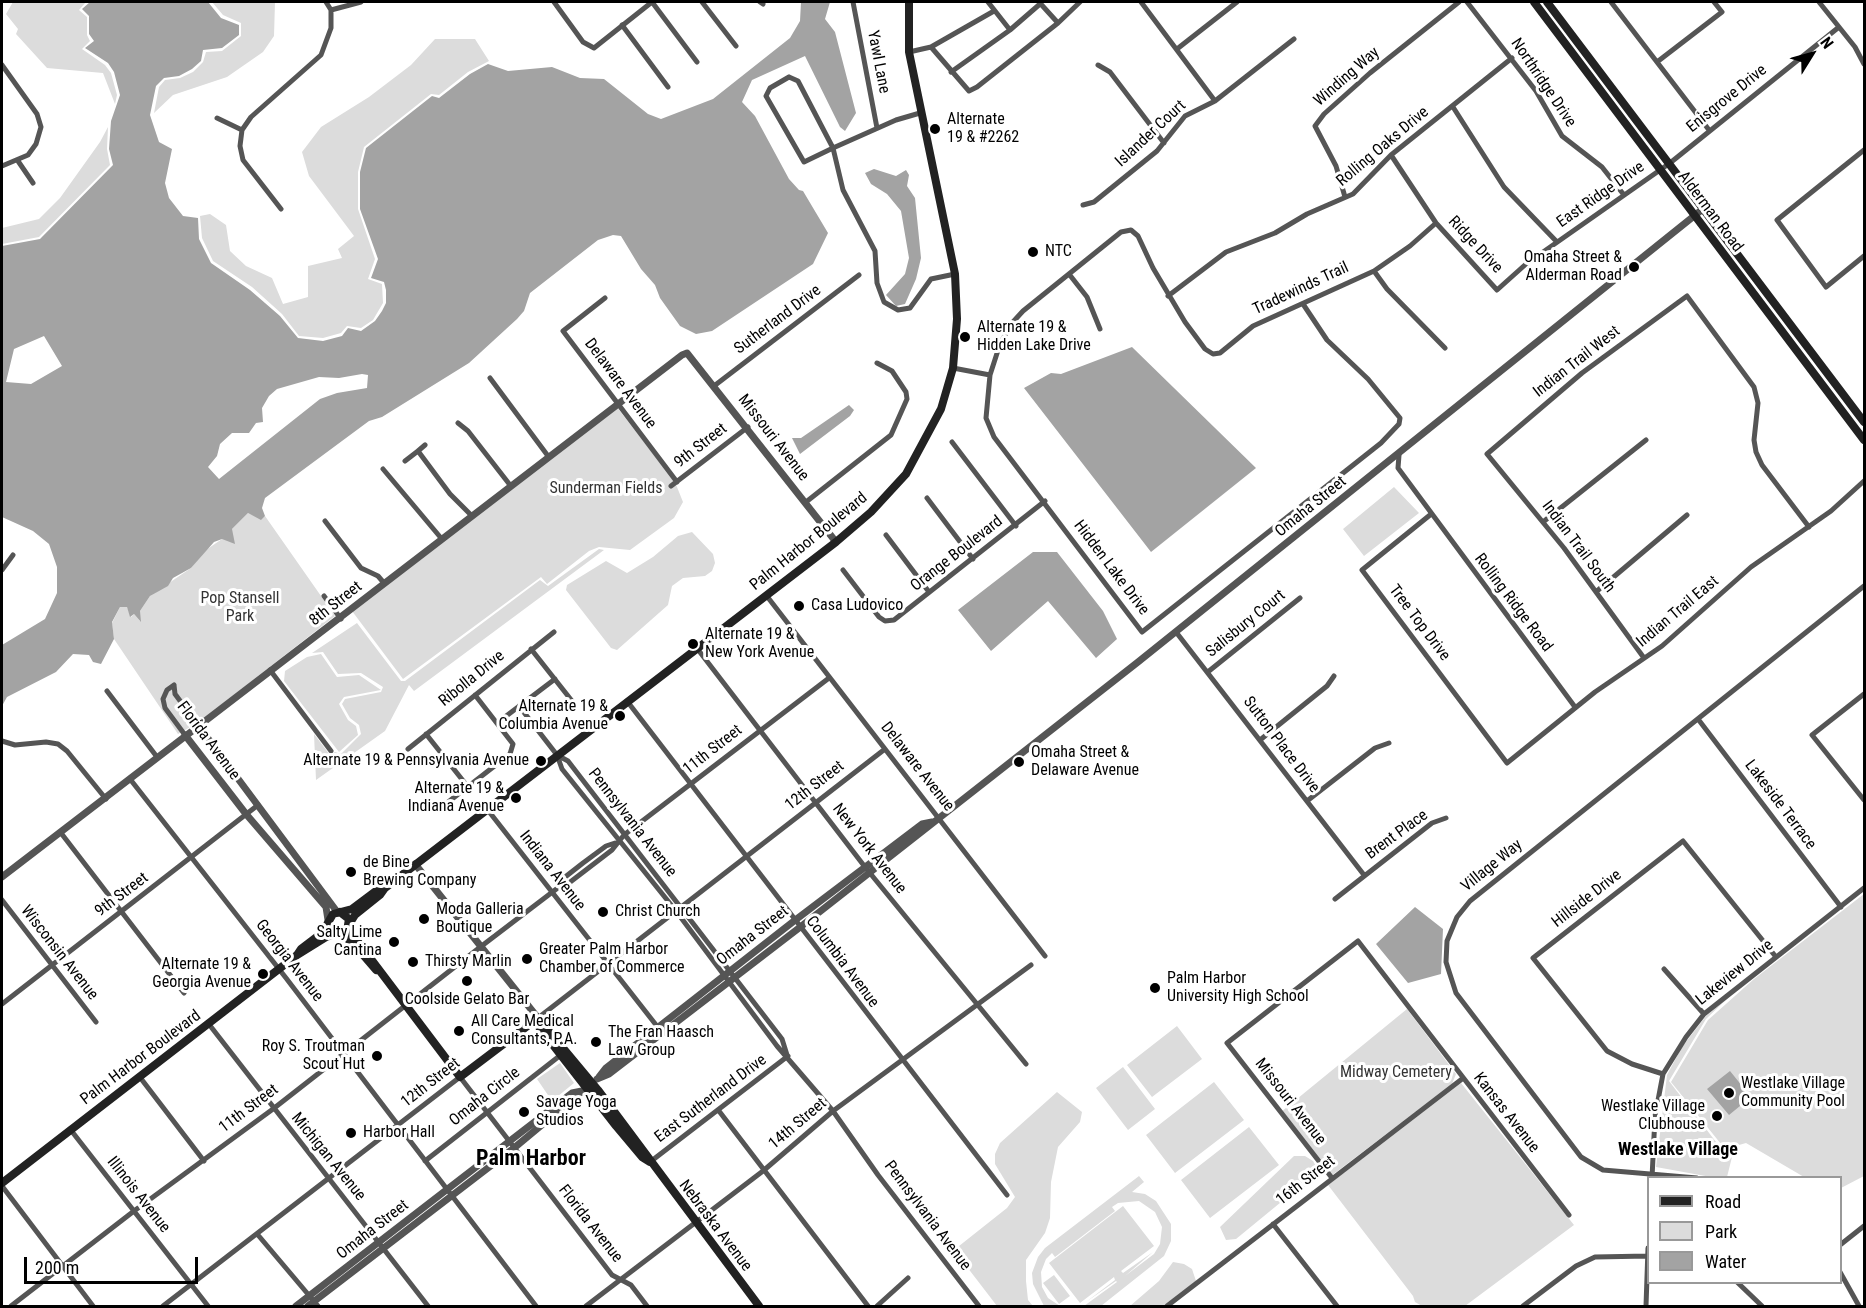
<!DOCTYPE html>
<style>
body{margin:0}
#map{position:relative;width:1866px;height:1308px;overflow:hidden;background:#fff;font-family:"Roboto Condensed",sans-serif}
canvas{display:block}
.frame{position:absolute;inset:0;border:3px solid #000;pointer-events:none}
.legend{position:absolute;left:1647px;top:1176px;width:195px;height:108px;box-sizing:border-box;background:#fff;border:2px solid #999;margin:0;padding:8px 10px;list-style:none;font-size:18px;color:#000}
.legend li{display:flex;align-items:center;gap:12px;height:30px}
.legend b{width:30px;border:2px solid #999}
.north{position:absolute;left:1782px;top:24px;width:60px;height:60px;-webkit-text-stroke:4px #fff;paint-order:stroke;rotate:53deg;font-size:16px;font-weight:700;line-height:24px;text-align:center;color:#000}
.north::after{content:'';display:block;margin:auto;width:21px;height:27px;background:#000;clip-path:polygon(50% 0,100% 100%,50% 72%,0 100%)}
.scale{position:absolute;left:24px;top:1257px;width:174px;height:27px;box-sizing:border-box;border:3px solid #000;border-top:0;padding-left:8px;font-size:18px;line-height:21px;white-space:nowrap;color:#000;-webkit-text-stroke:4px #fff;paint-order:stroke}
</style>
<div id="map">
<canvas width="1866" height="1308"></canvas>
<div class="frame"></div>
<ul class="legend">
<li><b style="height:8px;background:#222"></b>Road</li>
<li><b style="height:16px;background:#dcdcdc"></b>Park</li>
<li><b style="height:16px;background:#a3a3a3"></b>Water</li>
</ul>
<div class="north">N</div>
<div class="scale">200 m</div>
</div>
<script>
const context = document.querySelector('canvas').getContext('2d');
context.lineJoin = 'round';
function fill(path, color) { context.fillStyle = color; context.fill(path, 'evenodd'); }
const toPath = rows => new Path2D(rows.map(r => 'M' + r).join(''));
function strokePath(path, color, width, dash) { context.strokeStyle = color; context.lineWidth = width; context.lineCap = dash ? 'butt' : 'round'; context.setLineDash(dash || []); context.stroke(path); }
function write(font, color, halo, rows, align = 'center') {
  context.font = font + ' "Roboto Condensed",sans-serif'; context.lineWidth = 6; context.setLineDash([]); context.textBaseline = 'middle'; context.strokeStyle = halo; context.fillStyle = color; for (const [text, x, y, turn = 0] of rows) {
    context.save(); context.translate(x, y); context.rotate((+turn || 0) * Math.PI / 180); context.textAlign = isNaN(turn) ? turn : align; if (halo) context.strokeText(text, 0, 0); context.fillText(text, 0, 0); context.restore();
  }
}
fill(toPath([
 [13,2,86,2,79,10,87,17,87,35,90,41,82,49,105,65,111,73,117,95,115,104,103,73,47,68,16,34,18,29,6,14],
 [212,2,275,2,274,36,263,52,227,77,173,95,154,113,159,87,165,80,180,78,193,72,203,62,206,52,222,51,241,36,241,23,223,15],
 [435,39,475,39,489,61,468,72,439,95,431,94,364,147,358,172,358,209,375,259,368,279,382,284,383,303,373,320,361,328,347,326,341,333,323,338,299,336,282,314,252,287,213,261,202,238,200,216,210,214,226,225,230,251,246,266,272,278,283,304,308,297,308,266,342,258,338,249,354,236,309,176,302,152,321,127,369,97,411,65],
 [108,127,107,149,110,165,39,237,2,244,2,228,39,219,60,198,100,142],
 [616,406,675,482,683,502,674,518,630,550,599,547,589,551,547,584,541,577,403,679,352,611],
 [1394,487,1419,513,1364,556,1343,529],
 [248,513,261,519,265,516,335,616,199,722,178,734,114,639,112,623,120,607,127,607,131,617,134,614,140,621,140,611,150,596,191,568,203,552,222,539],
 [692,532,713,554,715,563,712,571,705,576,683,578,672,586,668,605,617,650,611,648,566,590,567,585,606,561,627,573,653,557,678,536],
 [599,549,604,550,414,691,409,685,385,731,316,780,314,734,330,755,335,752,341,754,361,734,359,725,350,718,342,704,345,699,381,692,383,687,361,673,338,674,323,652,312,653,357,623,401,681,405,681,540,580,548,586],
 [321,654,337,677,359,675,381,690,344,697,339,704,348,720,356,726,358,735,339,752,284,681,285,671,307,657],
 [1864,894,1864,1176,1841,1188,1840,1178,1804,1177,1746,1143,1725,1149,1671,1082,1708,1020,1754,979],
 [1729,997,1706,1019,1669,1081,1723,1151,1734,1149,1727,1177,1711,1177,1656,1167,1667,1075,1682,1047,1706,1016],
 [1407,1009,1456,1074,1452,1084,1331,1176,1281,1112],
 [1177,1026,1202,1059,1152,1097,1127,1065],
 [560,1063,574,1083,552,1101,537,1079],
 [1123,1067,1155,1109,1128,1130,1096,1088],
 [1214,1082,1244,1120,1175,1173,1146,1135],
 [1461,1083,1574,1225,1465,1306,1422,1306,1415,1302,1413,1296,1328,1185],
 [1057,1092,1082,1112,1080,1122,1058,1147,1051,1182,1050,1218,1045,1233,1026,1260,1026,1281,1028,1300,1033,1306,997,1306,954,1250,1007,1208,1015,1197,995,1164,995,1154,1000,1143],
 [1249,1127,1279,1165,1210,1218,1181,1180],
 [1294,1156,1305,1156,1313,1161,1318,1170,1318,1179,1286,1198,1236,1239,1226,1240,1220,1227],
 [1139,1176,1144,1182,1132,1192,1145,1194,1156,1201,1171,1224,1171,1241,1164,1256,1101,1306,1084,1306,1117,1282,1116,1281,1086,1302,1115,1280,1114,1277,1080,1303,1049,1263,1123,1206,1154,1246,1121,1271,1123,1273,1153,1252,1125,1276,1154,1254,1160,1244,1162,1227,1155,1212,1139,1201,1118,1203,1112,1207,1115,1211,1055,1257,1052,1253,1046,1259,1041,1272,1042,1287,1048,1298,1060,1306,1044,1306,1033,1284,1032,1273,1038,1257,1045,1248],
 [1173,1262,1184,1264,1192,1269,1196,1281,1163,1306,1130,1306,1159,1281],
 [1054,1275,1070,1296,1059,1304,1043,1283]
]), '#dcdcdc');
fill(toPath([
 [90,2,208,2,221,18,239,25,239,35,222,48,203,50,201,61,192,69,179,76,164,78,156,86,150,115,159,142,172,149,165,183,169,198,183,216,198,218,199,239,211,263,250,290,280,316,298,338,323,341,342,336,348,328,361,331,375,321,382,311,386,303,386,290,384,282,371,278,378,259,360,209,360,172,366,148,432,96,439,98,470,74,488,64,508,71,552,67,580,78,604,79,648,114,661,119,713,99,790,38,800,21,801,2,830,2,825,19,835,32,856,113,845,131,840,127,805,56,752,80,742,102,755,116,789,179,799,190,803,191,828,233,813,264,712,331,696,334,680,326,660,298,655,285,641,269,621,236,613,235,598,240,530,293,524,311,517,319,469,363,382,417,369,421,265,498,262,508,265,516,261,520,248,513,232,529,235,544,222,539,214,542,191,568,173,578,168,586,150,596,140,611,141,622,134,614,130,617,127,607,120,607,112,622,114,639,101,664,93,662,89,655,73,654,56,672,7,697,2,706,2,645,45,619,57,593,57,567,49,544,33,531,2,517,2,246,40,239,113,165,109,149,111,121,120,95,114,72,108,63,85,48,94,41,89,34,89,16,82,9],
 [44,336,62,366,31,384,6,382,14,349],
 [362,374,368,375,367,388,337,393,320,399,219,479,208,467,217,456,220,444,232,433,249,433,256,423,263,422,262,408,269,396,277,389,319,377,339,378],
 [874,169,896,176,906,170,909,175,907,186,915,198,921,258,916,279,905,304,896,306,886,295,905,274,909,258,901,211,887,194,871,184,865,173],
 [1132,347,1256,468,1151,552,1024,388,1051,373,1061,374],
 [849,405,854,410,850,416,800,454,792,438,801,438],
 [1033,552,1057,552,1103,611,1117,639,1096,658,1048,601,991,651,958,610],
 [1415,907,1443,929,1441,974,1408,983,1376,944],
 [1730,1071,1751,1097,1729,1115,1707,1089]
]), '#a3a3a3');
strokePath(toPath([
 [554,2,583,42,594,48,652,2],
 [652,2,697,62],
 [702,2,736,46],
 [760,2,763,4],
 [853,2,877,128],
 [988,2,1010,30],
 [1039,2,1058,23],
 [1141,2,1215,101],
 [1467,2,1536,91,1562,136,1602,167,1624,195],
 [1611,2,1709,130],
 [1819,2,1855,47,1864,64],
 [331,10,361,2],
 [622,25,668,87],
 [931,47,969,91,977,87,1058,23,1080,2],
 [1177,49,1237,2],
 [909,52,931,47,994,11],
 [1657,62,1722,12,1714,2],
 [2,65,37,114,41,127,36,144,28,155,2,166],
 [1098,65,1110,72,1164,143],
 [951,72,1010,30,1040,4],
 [789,77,798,81,833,148,804,162,766,96,770,88,789,77],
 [1453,107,1504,187,1557,242],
 [920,113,896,120,833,148,843,190,875,251,877,283,884,302,898,310,910,308,931,279,955,274],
 [217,118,242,130],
 [1864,150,1777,220,1826,287,1864,256],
 [1391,155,1436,223,1497,290,1526,264,1670,163,1839,27],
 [18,161,33,183],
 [1345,197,1336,166,1315,126,1324,114,1370,73,1459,2],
 [1083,205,1094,202,1157,151,1185,116,1215,101,1294,39],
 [281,209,243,160,240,146,242,130,251,117,321,55,331,28,331,10,326,2],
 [1374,271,1387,289,1445,348],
 [1069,274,1087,297,1100,329],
 [1168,296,1226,252,1275,233,1307,214,1353,194,1391,155,1512,58],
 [605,298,563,331,677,482],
 [1303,304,1327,340,1368,379,1400,418,1399,424,1381,443,1142,632,994,437,986,418,990,375,1000,344,1012,323,1023,311,1121,232,1131,230,1138,236,1153,268,1185,322,1205,349,1213,354,1220,353,1253,326,1374,271,1410,246,1436,223],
 [953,368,990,375],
 [490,378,548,456],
 [714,386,859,275],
 [458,423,468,431,510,485],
 [952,442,1016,526],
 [425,445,418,451,450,494,471,515],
 [1399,455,1398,468,1575,707],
 [405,461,418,451],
 [383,469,441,538],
 [671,486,748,427],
 [927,498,973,559],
 [806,502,891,435,907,399,906,392,892,371,877,363],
 [1430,515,1362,570,1507,763,1595,692,1662,646,1751,567,1831,511,1864,481],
 [325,521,361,568,378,576,384,583],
 [1543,522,1646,440],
 [886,535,929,592],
 [2,570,13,555],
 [843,570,879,617,885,621,894,620,1045,501],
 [1597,591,1687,515],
 [766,595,1045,956],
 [324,596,341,619],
 [1176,632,1364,875],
 [696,647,865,867,1026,1064],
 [531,649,572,701],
 [1644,658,1564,548,1487,454,1582,373,1687,296,1754,387,1758,403,1754,440,1756,452,1762,465,1809,527],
 [270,670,331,751],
 [1209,671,1300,598],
 [174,685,167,690,163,699,165,708,185,735],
 [174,685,175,694,198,725],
 [107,691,157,757],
 [1864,694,1812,735,1864,800],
 [627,701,1007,1195],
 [519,706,557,755,568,761,782,1039,787,1055],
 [1698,719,1841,907],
 [497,723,555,679],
 [426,734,468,787],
 [1260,740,1327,686,1334,676],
 [2,741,15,745,46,742,58,744,67,751,106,799],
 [408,749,554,632],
 [557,755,562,769,676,911,777,1046,833,1111,878,1175,979,1306],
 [130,779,286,978,536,1306],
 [1307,801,1375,748,1389,743],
 [443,806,510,754,513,744,475,695],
 [487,809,660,1030],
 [61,833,184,993],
 [559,887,560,881,583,863,606,846,615,843],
 [1335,899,1432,823,1446,818],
 [2,900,96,1022],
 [1664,969,1704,1014],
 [2,1004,258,805],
 [538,1018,885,749],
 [208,1023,428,1306],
 [1663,1074,1632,1064,1607,1051,1533,958,1683,841,1776,957],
 [139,1076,204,1161],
 [719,1111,868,1306],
 [70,1129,208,1306],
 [425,1161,562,1054],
 [650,1162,788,1056],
 [1332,1178,1227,1043,1358,941,1569,1215],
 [1652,1178,1655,1116,1663,1074,1686,1037,1704,1014,1864,888],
 [1697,1178,1603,1170,1581,1157,1456,993,1446,962,1447,941,1457,917,1470,901,1864,586],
 [2,1186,93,1306],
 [1273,1224,1337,1306],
 [258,1235,318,1306],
 [1840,1245,1864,1226],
 [1840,1272,1859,1306],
 [1737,1282,1762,1306],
 [11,1306,134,1211,273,1109,479,948,559,887,565,886,612,850,624,835,829,678],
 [163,1306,460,1077,612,1275,631,1285,647,1306],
 [586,1306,763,1171,833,1111,1031,965],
 [877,1306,908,1278],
 [1167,1306,1462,1079],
 [1523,1306,1576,1266,1595,1257,1648,1256],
 [1646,1306,1648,1248]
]), '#555', 5);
strokePath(toPath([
 [198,725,338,913],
 [185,735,246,814,326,907,328,920],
 [415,864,538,1018],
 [2,877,682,355,687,353,836,542],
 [599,1077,606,1068,794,921,922,824,932,822],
 [597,1079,609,1074,799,928,1138,662,1704,208],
 [296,1306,572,1093,582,1091],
 [308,1306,514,1148,591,1084]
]), '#555', 7);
strokePath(toPath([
 [1534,2,1864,440],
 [1547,2,1864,422],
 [350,923,355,915,380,895,385,888],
 [350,926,352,934,386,979,460,1077,538,1018],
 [341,935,351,941,376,970],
 [297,955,326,937,347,931,349,919,340,912],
 [538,1018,598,1090,759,1306],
 [538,1018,539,1027,616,1126,642,1157,650,1162],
 [2,1183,297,955,301,949,322,933,333,914,352,909,376,891,385,888,836,542,871,512,906,474,941,409,953,368,957,319,955,274,909,52,909,2]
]), '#222', 8);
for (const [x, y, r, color] of [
 [935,129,6,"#000"],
 [1033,252,6,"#000"],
 [1634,267,6,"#000"],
 [965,337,6,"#000"],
 [799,606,6,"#000"],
 [693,644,6,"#000"],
 [620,716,6,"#000"],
 [541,761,6,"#000"],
 [1019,762,6,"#000"],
 [516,798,6,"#000"],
 [351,872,6,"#000"],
 [603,912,6,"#000"],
 [424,919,6,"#000"],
 [394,942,6,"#000"],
 [527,959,6,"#000"],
 [413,962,6,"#000"],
 [263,974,6,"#000"],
 [467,981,6,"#000"],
 [1155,988,6,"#000"],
 [459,1031,6,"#000"],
 [596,1042,6,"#000"],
 [377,1056,6,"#000"],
 [1729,1093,6,"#000"],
 [524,1112,6,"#000"],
 [1717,1116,6,"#000"],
 [351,1133,6,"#000"]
]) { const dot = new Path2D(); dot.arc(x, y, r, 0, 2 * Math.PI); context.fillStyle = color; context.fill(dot); strokePath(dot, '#fff', 2); }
write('16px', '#000', '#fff', [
 ["Yawl Lane",878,62,79],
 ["Winding Way",1347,77,-41],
 ["Northridge Drive",1543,83,56],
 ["Enisgrove Drive",1727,99,-39],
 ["Islander Court",1151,134,-43],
 ["Rolling Oaks Drive",1383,147,-40],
 ["East Ridge Drive",1601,195,-35],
 ["Alderman Road",1710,212,53],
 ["Ridge Drive",1475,245,47],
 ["Tradewinds Trail",1301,289,-25],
 ["Sutherland Drive",778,320,-37],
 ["Indian Trail West",1577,362,-38],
 ["Delaware Avenue",620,384,53],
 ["Missouri Avenue",773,438,52],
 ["9th Street",701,446,-38],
 ["Omaha Street",1311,507,-39],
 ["Palm Harbor Boulevard",809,542,-39],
 ["Indian Trail South",1578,547,53],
 ["Orange Boulevard",957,554,-38],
 ["Hidden Lake Drive",1111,568,53],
 ["Rolling Ridge Road",1513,603,53],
 ["8th Street",336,604,-38],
 ["Indian Trail East",1678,612,-40],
 ["Tree Top Drive",1419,623,53],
 ["Salisbury Court",1246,624,-39],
 ["Ribolla Drive",472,679,-39],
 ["Florida Avenue",208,741,53],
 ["Sutton Place Drive",1281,745,53],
 ["11th Street",713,750,-38],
 ["Delaware Avenue",917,767,52],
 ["12th Street",815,786,-38],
 ["Lakeside Terrace",1780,805,53],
 ["Pennsylvania Avenue",632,823,52],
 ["Brent Place",1397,835,-36],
 ["New York Avenue",869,849,52],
 ["Village Way",1492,866,-39],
 ["Indiana Avenue",552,871,52],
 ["9th Street",122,895,-37],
 ["Hillside Drive",1587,899,-38],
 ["Omaha Street",753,936,-38],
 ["Wisconsin Avenue",59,953,52],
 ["Georgia Avenue",289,961,52],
 ["Columbia Avenue",842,962,53],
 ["Lakeview Drive",1735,973,-39],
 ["Palm Harbor Boulevard",141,1058,-37],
 ["12th Street",431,1083,-38],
 ["Omaha Circle",485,1097,-38],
 ["East Sutherland Drive",711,1099,-37],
 ["Missouri Avenue",1290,1102,52],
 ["11th Street",249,1109,-37],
 ["Kansas Avenue",1506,1113,52],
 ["14th Street",798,1124,-40],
 ["Michigan Avenue",328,1157,51],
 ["16th Street",1306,1181,-38],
 ["Illinois Avenue",138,1195,52],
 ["Pennsylvania Avenue",927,1216,53],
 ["Florida Avenue",590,1224,52],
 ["Nebraska Avenue",715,1226,53],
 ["Omaha Street",373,1230,-38]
]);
write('16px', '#000', '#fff', [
 ["Alternate",947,120],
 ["19 & #2262",947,138],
 ["NTC",1045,252],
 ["Omaha Street &",1622,258,"right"],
 ["Alderman Road",1622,276,"right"],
 ["Alternate 19 &",977,328],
 ["Hidden Lake Drive",977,346],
 ["Casa Ludovico",811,606],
 ["Alternate 19 &",705,635],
 ["New York Avenue",705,653],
 ["Alternate 19 &",608,707,"right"],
 ["Columbia Avenue",608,725,"right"],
 ["Omaha Street &",1031,753],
 ["Delaware Avenue",1031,771],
 ["Alternate 19 & Pennsylvania Avenue",529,761,"right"],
 ["Alternate 19 &",504,789,"right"],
 ["Indiana Avenue",504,807,"right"],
 ["de Bine",363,863],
 ["Brewing Company",363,881],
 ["Moda Galleria",436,910],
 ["Boutique",436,928],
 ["Christ Church",615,912],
 ["Salty Lime",382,933,"right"],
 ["Cantina",382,951,"right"],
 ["Greater Palm Harbor",539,950],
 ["Chamber of Commerce",539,968],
 ["Thirsty Marlin",425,962],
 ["Alternate 19 &",251,965,"right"],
 ["Georgia Avenue",251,983,"right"],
 ["Palm Harbor",1167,979],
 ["University High School",1167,997],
 ["Coolside Gelato Bar",467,1000,"center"],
 ["All Care Medical",471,1022],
 ["Consultants, P.A.",471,1040],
 ["The Fran Haasch",608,1033],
 ["Law Group",608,1051],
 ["Roy S. Troutman",365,1047,"right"],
 ["Scout Hut",365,1065,"right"],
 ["Westlake Village",1741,1084],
 ["Community Pool",1741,1102],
 ["Savage Yoga",536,1103],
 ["Studios",536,1121],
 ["Westlake Village",1705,1107,"right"],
 ["Clubhouse",1705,1125,"right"],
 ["Harbor Hall",363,1133]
], 'left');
write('16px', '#333', '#fff', [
 ["Sunderman Fields",606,489],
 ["Pop Stansell",240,599],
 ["Park",240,617],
 ["Midway Cemetery",1396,1073]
]);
write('bold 18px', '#000', '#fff', [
 ["Westlake Village",1678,1150]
]);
write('bold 22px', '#000', '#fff', [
 ["Palm Harbor",531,1159]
]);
</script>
